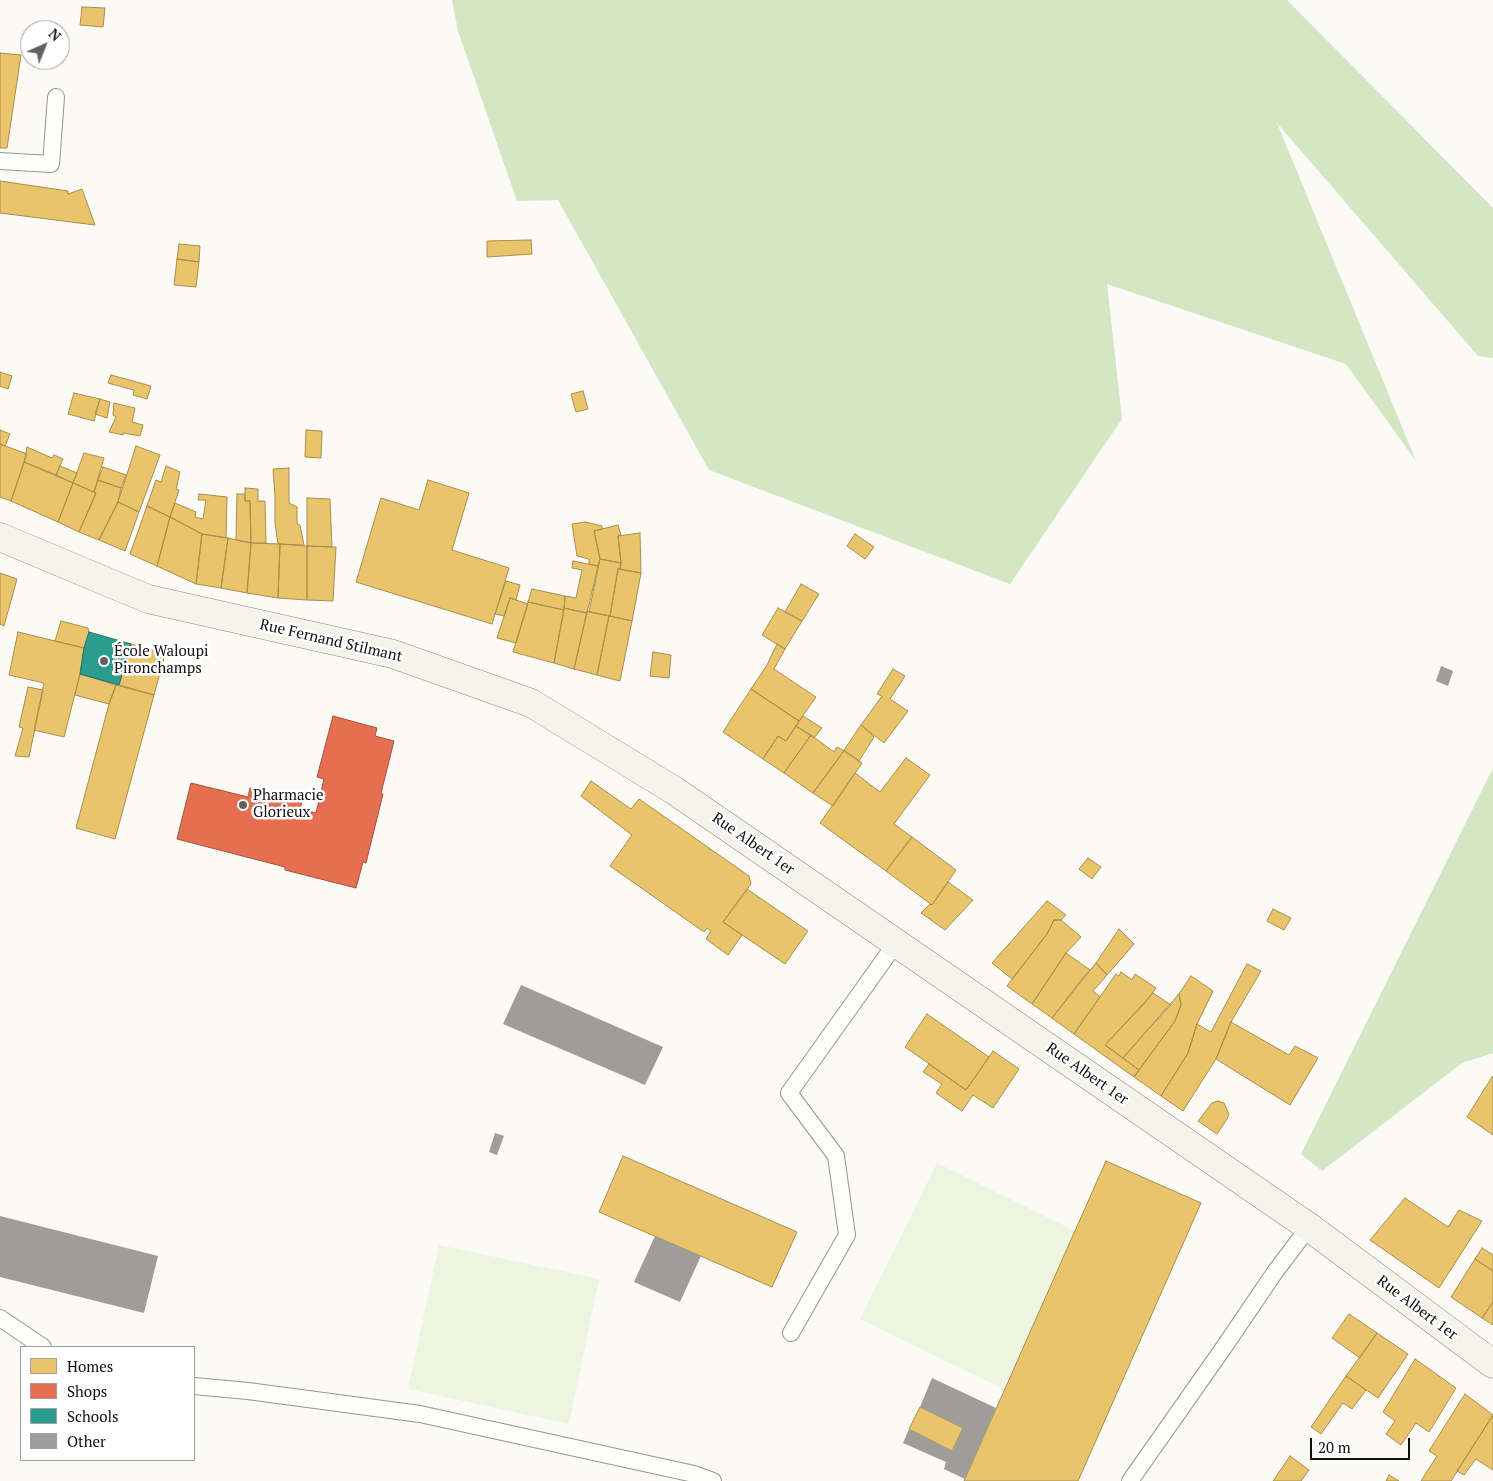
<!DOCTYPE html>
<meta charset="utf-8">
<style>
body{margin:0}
#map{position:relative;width:1493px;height:1481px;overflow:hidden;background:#fbfaf4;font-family:"PT Serif",serif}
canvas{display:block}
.legend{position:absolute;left:20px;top:1346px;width:175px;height:115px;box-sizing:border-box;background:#fff;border:1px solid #9f9f9f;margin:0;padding:6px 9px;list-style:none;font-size:15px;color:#0f0f0f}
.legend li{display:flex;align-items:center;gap:10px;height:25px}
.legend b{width:25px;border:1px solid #9f9f9f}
.north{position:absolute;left:20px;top:20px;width:50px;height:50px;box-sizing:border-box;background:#fff;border:1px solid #9f9f9f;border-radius:50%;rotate:44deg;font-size:14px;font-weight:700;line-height:20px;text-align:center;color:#0f0f0f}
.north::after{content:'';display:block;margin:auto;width:18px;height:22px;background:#62615f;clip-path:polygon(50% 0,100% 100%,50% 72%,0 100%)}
.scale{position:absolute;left:1310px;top:1438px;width:100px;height:22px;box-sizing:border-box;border:2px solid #0f0f0f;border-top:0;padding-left:6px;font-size:15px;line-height:18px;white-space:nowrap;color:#0f0f0f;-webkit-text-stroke:4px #fff;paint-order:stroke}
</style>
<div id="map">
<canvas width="1493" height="1481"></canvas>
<ul class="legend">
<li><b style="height:14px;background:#e9c46a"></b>Homes</li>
<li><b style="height:14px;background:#e76f51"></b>Shops</li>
<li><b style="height:14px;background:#2a9d8f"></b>Schools</li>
<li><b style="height:14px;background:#9f9d9a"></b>Other</li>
</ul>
<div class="north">N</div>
<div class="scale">20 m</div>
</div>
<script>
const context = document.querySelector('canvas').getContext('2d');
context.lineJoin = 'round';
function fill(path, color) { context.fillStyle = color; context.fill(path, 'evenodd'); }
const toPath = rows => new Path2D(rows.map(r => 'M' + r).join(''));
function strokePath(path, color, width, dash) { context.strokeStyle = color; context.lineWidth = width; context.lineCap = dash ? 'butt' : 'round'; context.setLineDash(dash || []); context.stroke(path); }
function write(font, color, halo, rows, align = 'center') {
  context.font = font + ' "PT Serif",serif'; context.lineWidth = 5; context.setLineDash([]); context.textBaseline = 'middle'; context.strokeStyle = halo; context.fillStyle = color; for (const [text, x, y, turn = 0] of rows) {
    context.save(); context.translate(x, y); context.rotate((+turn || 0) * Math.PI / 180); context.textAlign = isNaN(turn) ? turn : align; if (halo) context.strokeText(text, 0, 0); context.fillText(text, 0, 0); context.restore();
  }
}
fill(toPath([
 [452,0,1287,0,1493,208,1493,358,1478,356,1277,123,1416,461,1346,364,1107,284,1122,419,1010,584,709,470,558,200,517,201,458,31],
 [1493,768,1493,1053,1462,1063,1322,1171,1301,1154]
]), '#d3e7c4');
fill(toPath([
 [937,1163,1079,1233,1003,1389,860,1319],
 [439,1245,599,1279,569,1424,408,1389]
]), '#edf4df');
const homes = toPath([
 [82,7,105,8,103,27,80,25,82,7],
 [0,53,21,55,7,148,0,148,0,53],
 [0,181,68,191,68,194,82,189,95,225,0,213,0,181],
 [531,240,532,254,487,257,487,241,531,240],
 [179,244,200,246,199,262,177,259,179,244],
 [177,259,199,262,196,287,174,285,177,259],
 [0,372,12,376,8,389,0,386,0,372],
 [111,375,151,386,147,399,133,395,134,390,108,383,111,375],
 [583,391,588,409,576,412,571,394,583,391],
 [74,393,100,399,94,421,68,414,74,393],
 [100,399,110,402,107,418,95,414,100,399],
 [114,403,135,408,132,422,143,425,140,436,123,433,123,435,109,432,116,417,113,415,114,403],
 [0,430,10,434,5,446,0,444,0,430],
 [306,430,322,431,321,458,305,457,306,430],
 [0,444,27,454,11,501,0,497,0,444],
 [136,446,160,455,139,512,118,502,136,446],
 [27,447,52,458,54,455,63,459,56,475,24,462,27,447],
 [84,453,104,458,94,492,73,483,84,453],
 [24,462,73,483,58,522,11,501,24,462],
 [60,466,77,473,73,483,56,475,60,466],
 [166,466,180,472,176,489,179,490,170,517,147,506,156,480,161,482,166,466],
 [103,467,126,475,121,488,98,480,103,467],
 [289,468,289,503,297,507,297,524,300,525,304,545,278,544,275,523,275,496,273,469,289,468],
 [98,480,121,488,118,502,99,540,79,532,96,493,94,492,98,480],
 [428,480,469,493,452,550,509,568,492,624,356,582,381,498,419,510,428,480],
 [73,483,96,493,79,532,58,522,73,483],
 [245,488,258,489,258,501,265,501,266,543,251,543,250,501,245,501,245,488],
 [199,494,227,497,226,538,202,534,170,517,175,503,196,512,195,517,203,519,206,500,198,500,199,494],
 [237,494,245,494,245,501,250,501,251,543,236,540,237,494],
 [307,498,330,499,332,547,307,546,307,498],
 [118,502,139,512,125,551,99,540,118,502],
 [147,506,170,517,157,566,130,554,147,506],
 [170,517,202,534,196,584,157,566,170,517],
 [585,522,602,526,602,529,594,531,600,559,598,566,589,564,589,559,577,556,572,524,585,522],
 [618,525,621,535,618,536,621,563,600,559,594,531,618,525],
 [640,533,641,573,620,569,621,563,618,536,640,533],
 [202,534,228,538,221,588,196,584,202,534],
 [855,534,874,547,865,559,847,546,855,534],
 [228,538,251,543,247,593,221,588,228,538],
 [251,543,280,544,278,598,247,593,251,543],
 [280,544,307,546,307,600,278,598,280,544],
 [307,546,336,547,333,601,307,600,307,546],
 [600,559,621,563,620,569,618,569,610,616,589,612,600,559],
 [573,561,598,566,587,613,564,608,565,596,576,598,582,570,572,568,573,561],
 [618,569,641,573,632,621,610,616,618,569],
 [0,573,17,579,4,626,0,624,0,573],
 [506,581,520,585,516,600,510,598,504,616,495,614,506,581],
 [801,584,819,594,802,621,785,612,801,584],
 [532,589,565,596,564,610,528,602,532,589],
 [510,598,528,604,516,643,497,638,510,598],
 [528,602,564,610,554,663,513,652,528,602],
 [564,608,587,613,574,669,554,663,564,608],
 [778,608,802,621,785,649,762,635,778,608],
 [587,611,609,616,597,675,574,669,587,611],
 [609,616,632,621,620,681,597,675,609,616],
 [61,621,88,628,89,632,84,648,55,641,61,621],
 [18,632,84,648,80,674,64,737,34,730,44,683,9,675,18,632],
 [131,644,165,654,154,695,119,685,131,644],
 [777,644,785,649,774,669,816,697,799,721,751,689,767,665,777,644],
 [653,652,671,655,669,678,650,676,653,652],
 [893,669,905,676,890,699,908,711,884,743,861,725,882,696,877,694,893,669],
 [80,674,116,685,109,704,75,695,80,674],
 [116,685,154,695,115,839,76,828,109,704,116,685],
 [28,687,43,690,29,757,15,756,23,728,19,727,28,687],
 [751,689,799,721,786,741,778,736,763,759,723,732,751,689],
 [803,716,822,728,814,738,796,726,803,716],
 [861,725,874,737,859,761,844,750,861,725],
 [796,726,811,735,784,773,763,759,778,736,786,741,796,726],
 [811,735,834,752,837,747,844,751,813,793,784,773,811,735],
 [844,751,862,763,833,806,813,793,844,751],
 [906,758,930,775,894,824,912,837,886,871,820,823,855,773,880,792,906,758],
 [591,781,631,809,639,799,749,876,751,884,723,922,742,935,728,955,706,939,711,931,707,928,704,932,610,866,632,835,581,796,591,781],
 [912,837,956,870,932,905,886,871,912,837],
 [1088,858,1101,867,1092,879,1079,869,1088,858],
 [948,882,973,900,945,930,921,913,930,904,932,905,948,882],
 [747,889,808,931,785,964,723,922,747,889],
 [1047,901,1066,915,1061,920,1054,920,1047,934,1012,979,992,963,1047,901],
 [1273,909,1291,918,1284,930,1267,921,1273,909],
 [1054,920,1061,920,1081,937,1066,953,1032,1004,1007,986,1047,934,1054,920],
 [1119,929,1134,944,1107,975,1096,963,1119,929],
 [1066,953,1090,970,1082,979,1052,1018,1032,1004,1066,953],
 [1096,963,1107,975,1093,991,1100,997,1074,1034,1052,1018,1096,963],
 [1247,964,1261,971,1231,1022,1216,1059,1183,1111,1161,1096,1188,1053,1197,1024,1211,1032,1247,964],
 [1121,972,1132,980,1135,974,1156,988,1145,1003,1105,1045,1139,1070,1134,1077,1074,1034,1116,974,1119,976,1121,972],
 [1191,976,1213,991,1197,1024,1188,1053,1161,1096,1134,1077,1175,1021,1181,1005,1179,994,1191,976],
 [1153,993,1171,1005,1152,1025,1123,1058,1105,1045,1153,993],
 [1179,994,1181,1005,1175,1021,1139,1070,1123,1058,1179,994],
 [927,1014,989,1057,966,1090,905,1047,927,1014],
 [1231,1022,1289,1055,1295,1046,1318,1058,1290,1105,1216,1059,1231,1022],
 [993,1051,1019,1069,993,1108,973,1095,962,1111,936,1093,942,1084,923,1072,929,1064,966,1090,993,1051],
 [1492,1077,1493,1078,1493,1135,1467,1117,1492,1077],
 [1218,1101,1224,1103,1229,1114,1227,1119,1217,1134,1198,1121,1212,1103,1218,1101],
 [623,1156,797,1232,772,1287,599,1212,623,1156],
 [1106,1161,1201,1203,1078,1481,964,1481,1106,1161],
 [1405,1198,1448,1227,1459,1210,1482,1221,1439,1288,1370,1240,1405,1198],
 [1482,1248,1493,1255,1493,1271,1475,1259,1482,1248],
 [1475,1259,1493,1271,1493,1302,1482,1318,1451,1297,1475,1259],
 [1493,1302,1493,1325,1482,1318,1493,1302],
 [1349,1314,1377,1333,1360,1358,1332,1338,1349,1314],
 [1377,1333,1408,1354,1378,1398,1346,1376,1377,1333],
 [1415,1359,1456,1388,1429,1432,1416,1423,1401,1445,1386,1434,1395,1421,1383,1412,1415,1359],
 [1346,1376,1366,1390,1352,1409,1343,1403,1321,1434,1311,1427,1346,1376],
 [1465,1394,1493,1415,1451,1481,1421,1481,1437,1456,1429,1451,1465,1394],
 [920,1407,963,1428,952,1451,909,1429,920,1407],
 [1493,1415,1493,1470,1476,1459,1464,1475,1457,1471,1493,1415],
 [1290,1456,1309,1470,1301,1481,1273,1481,1290,1456],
 [1389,1475,1399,1481,1386,1481,1389,1475]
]);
fill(homes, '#e9c46a');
strokePath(homes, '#a88e4f', 1);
const shops = toPath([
 [333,716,377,728,375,736,394,741,381,793,383,794,366,863,363,862,356,888,285,870,285,867,177,839,191,783,248,797,250,788,302,801,300,809,316,813,324,779,317,777,333,716]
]);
fill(shops, '#e76f51');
strokePath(shops, '#a6523d', 1);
const schools = toPath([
 [89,632,131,644,119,685,80,674,84,648,89,632]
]);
fill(schools, '#2a9d8f');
strokePath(schools, '#227269', 1);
fill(toPath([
 [1441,666,1453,671,1448,686,1436,681],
 [521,985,663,1047,645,1085,503,1024],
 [495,1133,504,1136,497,1155,489,1152],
 [0,1216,158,1256,144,1313,0,1277],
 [655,1236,701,1256,680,1302,634,1282],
 [932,1378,996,1408,965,1479,944,1469,946,1462,903,1443,909,1429,952,1451,963,1428,920,1407]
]), '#9f9d9a');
const service = toPath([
 [0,161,51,164,56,97],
 [0,1318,43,1347],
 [791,1333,847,1235,836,1156,789,1093,896,943],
 [194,1386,248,1391,420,1414,694,1474,713,1481],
 [1130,1481,1222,1350,1275,1272,1309,1227]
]);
const secondary = toPath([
 [0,537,148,599,393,654,531,703,675,791,1309,1227,1493,1364]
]);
strokePath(service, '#959592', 18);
strokePath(secondary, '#8c8b89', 29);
strokePath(service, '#fefefd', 16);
strokePath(secondary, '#f4f4eb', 28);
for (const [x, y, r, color] of [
 [104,661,5,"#62615f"],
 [243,805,5,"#62615f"]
]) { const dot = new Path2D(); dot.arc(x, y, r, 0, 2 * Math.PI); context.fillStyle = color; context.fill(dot); strokePath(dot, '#fff', 2); }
write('15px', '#0f0f0f', '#fff', [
 ["Rue Fernand Stilmant",331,641,13],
 ["Rue Albert 1er",753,844,35],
 ["Rue Albert 1er",1087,1074,35],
 ["Rue Albert 1er",1417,1308,37]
]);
write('15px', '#0f0f0f', '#fff', [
 ["École Waloupi",114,652],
 ["Pironchamps",114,669],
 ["Pharmacie",253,796],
 ["Glorieux",253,813]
], 'left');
</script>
